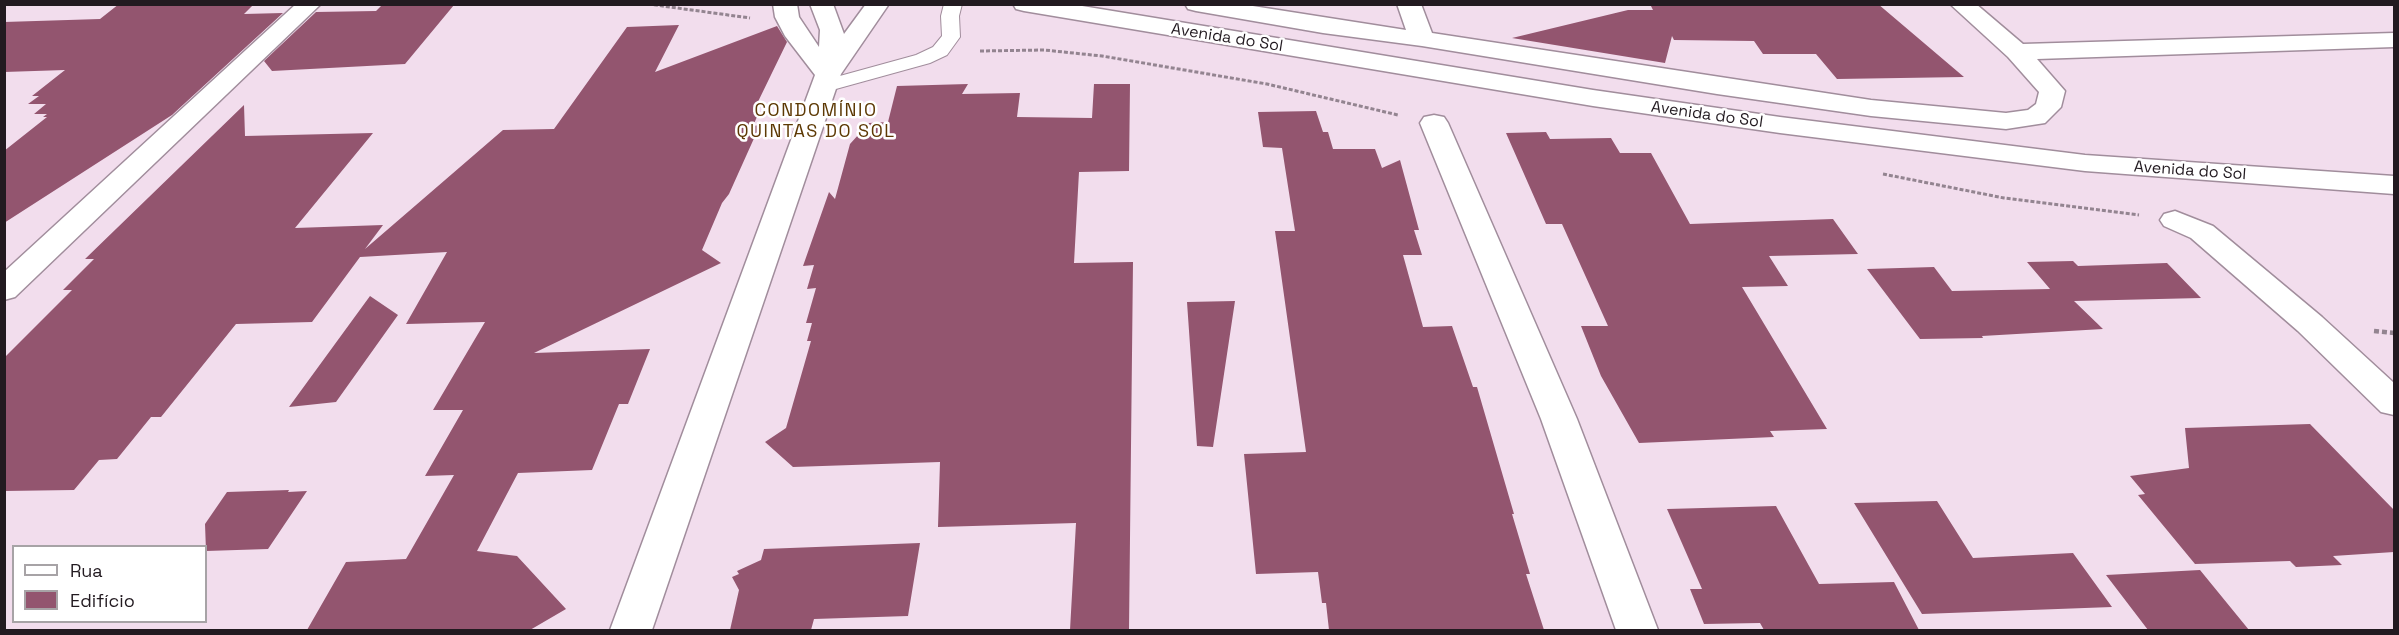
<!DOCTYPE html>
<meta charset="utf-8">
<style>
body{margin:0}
#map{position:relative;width:2399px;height:635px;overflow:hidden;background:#f2dded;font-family:"Space Grotesk",sans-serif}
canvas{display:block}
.frame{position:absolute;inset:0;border:6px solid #221a20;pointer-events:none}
.legend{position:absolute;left:12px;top:545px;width:195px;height:78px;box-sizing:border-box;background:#fff;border:2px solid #a7a3a6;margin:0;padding:8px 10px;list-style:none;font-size:18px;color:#221a20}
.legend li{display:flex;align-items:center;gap:12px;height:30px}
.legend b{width:30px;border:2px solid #a7a3a6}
</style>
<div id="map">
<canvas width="2399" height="635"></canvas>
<div class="frame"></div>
<ul class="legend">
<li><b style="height:8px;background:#fff"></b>Rua</li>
<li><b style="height:16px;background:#93556f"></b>Edifício</li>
</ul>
</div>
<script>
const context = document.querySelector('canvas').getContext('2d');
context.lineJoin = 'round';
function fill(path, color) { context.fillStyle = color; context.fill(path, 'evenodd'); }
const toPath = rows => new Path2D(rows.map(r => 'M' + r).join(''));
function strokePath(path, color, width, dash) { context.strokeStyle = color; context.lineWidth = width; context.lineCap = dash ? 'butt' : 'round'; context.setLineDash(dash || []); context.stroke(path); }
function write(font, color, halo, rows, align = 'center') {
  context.font = font + ' "Space Grotesk",sans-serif'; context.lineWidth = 5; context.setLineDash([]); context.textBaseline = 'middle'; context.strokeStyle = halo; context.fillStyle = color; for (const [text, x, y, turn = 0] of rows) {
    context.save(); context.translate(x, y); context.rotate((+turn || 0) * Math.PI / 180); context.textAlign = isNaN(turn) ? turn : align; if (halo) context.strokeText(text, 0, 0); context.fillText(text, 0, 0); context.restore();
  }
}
fill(toPath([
 [119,4,254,4,244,14,283,13,172,115,4,223,4,151,47,117,43,117,47,114,34,114,46,104,28,104,39,96,32,96,65,70,4,72,4,22,100,19],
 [1650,4,1878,4,1964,77,1837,79,1816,54,1763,54,1754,41,1674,40,1672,36,1665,63,1512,38,1628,10,1653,10],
 [382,5,454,5,405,64,272,71,264,61,316,12,376,11],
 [679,25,655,72,777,26,787,42,753,112,759,112,753,126,760,125,729,194,722,203,702,250,721,263,534,353,650,349,628,404,619,404,592,470,518,473,477,551,517,556,566,609,530,630,307,630,346,562,406,559,454,475,425,476,463,410,433,410,485,322,406,324,447,252,360,257,312,322,236,324,161,417,151,417,117,459,99,460,74,490,4,491,4,358,72,290,63,290,94,259,85,259,244,105,245,136,373,133,295,228,383,225,365,249,503,130,554,129,627,27],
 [968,84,962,94,1020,93,1017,117,1092,118,1094,84,1130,84,1129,171,1079,172,1074,263,1133,262,1129,630,1070,630,1076,523,938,527,940,462,793,467,765,442,786,428,811,341,807,341,812,323,806,323,816,288,807,289,814,265,803,266,829,192,835,199,850,144,869,123,888,122,897,86],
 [1316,111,1323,132,1328,132,1333,149,1375,149,1382,168,1400,160,1419,230,1414,230,1422,255,1403,255,1423,327,1452,326,1473,387,1477,387,1514,514,1512,514,1530,574,1526,574,1544,630,1329,630,1326,603,1322,603,1318,572,1256,574,1244,454,1306,452,1275,231,1295,231,1282,148,1263,147,1258,112],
 [1546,132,1550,139,1611,138,1620,153,1651,153,1690,224,1833,219,1858,254,1769,256,1788,286,1742,287,1827,429,1770,431,1774,437,1639,443,1601,376,1581,326,1608,326,1562,224,1546,224,1506,133],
 [2073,261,2078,266,2167,263,2201,298,2074,301,2103,329,1982,336,1983,338,1920,339,1867,269,1934,267,1952,291,2050,289,2027,262],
 [370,296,398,315,336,402,289,407],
 [1235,301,1213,447,1197,446,1187,302],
 [2310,424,2394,510,2394,552,2333,556,2342,565,2296,567,2290,561,2195,564,2138,495,2145,494,2130,476,2189,468,2185,428],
 [289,490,288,492,307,491,268,549,206,551,205,524,227,492],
 [1937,501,1973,558,2073,553,2112,607,1922,614,1854,503],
 [1776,506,1819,584,1894,582,1919,630,1764,630,1760,623,1704,624,1690,589,1702,589,1667,509],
 [920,543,908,616,814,619,811,630,730,630,739,590,732,577,739,574,737,571,761,560,764,549],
 [2200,570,2249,630,2148,630,2106,575]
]), '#93556f');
const service = toPath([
 [944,4,962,4,959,16,960,37,947,55,930,63,825,92,818,90,815,86,818,82,916,55,933,47,942,36,941,16,944,4]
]);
const minor = toPath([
 [296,4,321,4,15,297,4,300,4,272,296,4],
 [773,4,797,4,799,17,819,47,820,30,810,4,833,4,844,34,866,4,889,4,841,74,652,630,610,630,815,75,785,36,775,17,773,4],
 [1185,4,1240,4,1406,30,1397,4,1421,4,1432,33,1871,100,2006,113,2028,110,2036,104,2039,92,2008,57,1950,4,1976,4,2023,44,2394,33,2394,47,2037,59,2065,91,2061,107,2045,123,2006,129,1871,116,1717,94,1422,46,1323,33,1196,11,1188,9,1185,4],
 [1434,115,1444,117,1448,123,1577,419,1658,630,1616,630,1541,419,1420,123,1424,117,1434,115],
 [2175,211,2213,226,2322,317,2394,383,2394,415,2381,412,2298,331,2191,238,2164,226,2160,220,2164,214,2175,211]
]);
const tertiary = toPath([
 [1013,4,1070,4,1593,90,1780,117,2085,155,2394,176,2394,194,2085,171,1780,133,1593,106,1024,11,1016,9,1013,4]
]);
strokePath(service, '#a18d9c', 2);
strokePath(minor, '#a18d9c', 3);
strokePath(tertiary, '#a18d9c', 3);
strokePath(toPath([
 [648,4,750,18],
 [980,51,1044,50,1102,56,1267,84,1398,115],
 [1883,174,2004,198,2139,215]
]), '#938490', 3, [4, 2]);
strokePath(toPath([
 [2374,331,2394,333]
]), '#938490', 4.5, [5, 3]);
fill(service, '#fff');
fill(minor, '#fff');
fill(tertiary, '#fff');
write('16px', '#221a20', '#fff', [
 ["Avenida do Sol",1227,38,9],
 ["Avenida do Sol",1707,115,8],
 ["Avenida do Sol",2190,171,4]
]);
context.letterSpacing = '1.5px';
write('18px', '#5d3904', '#fff', [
 ["CONDOMÍNIO",816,111],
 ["QUINTAS DO SOL",816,132]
]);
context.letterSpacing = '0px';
</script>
